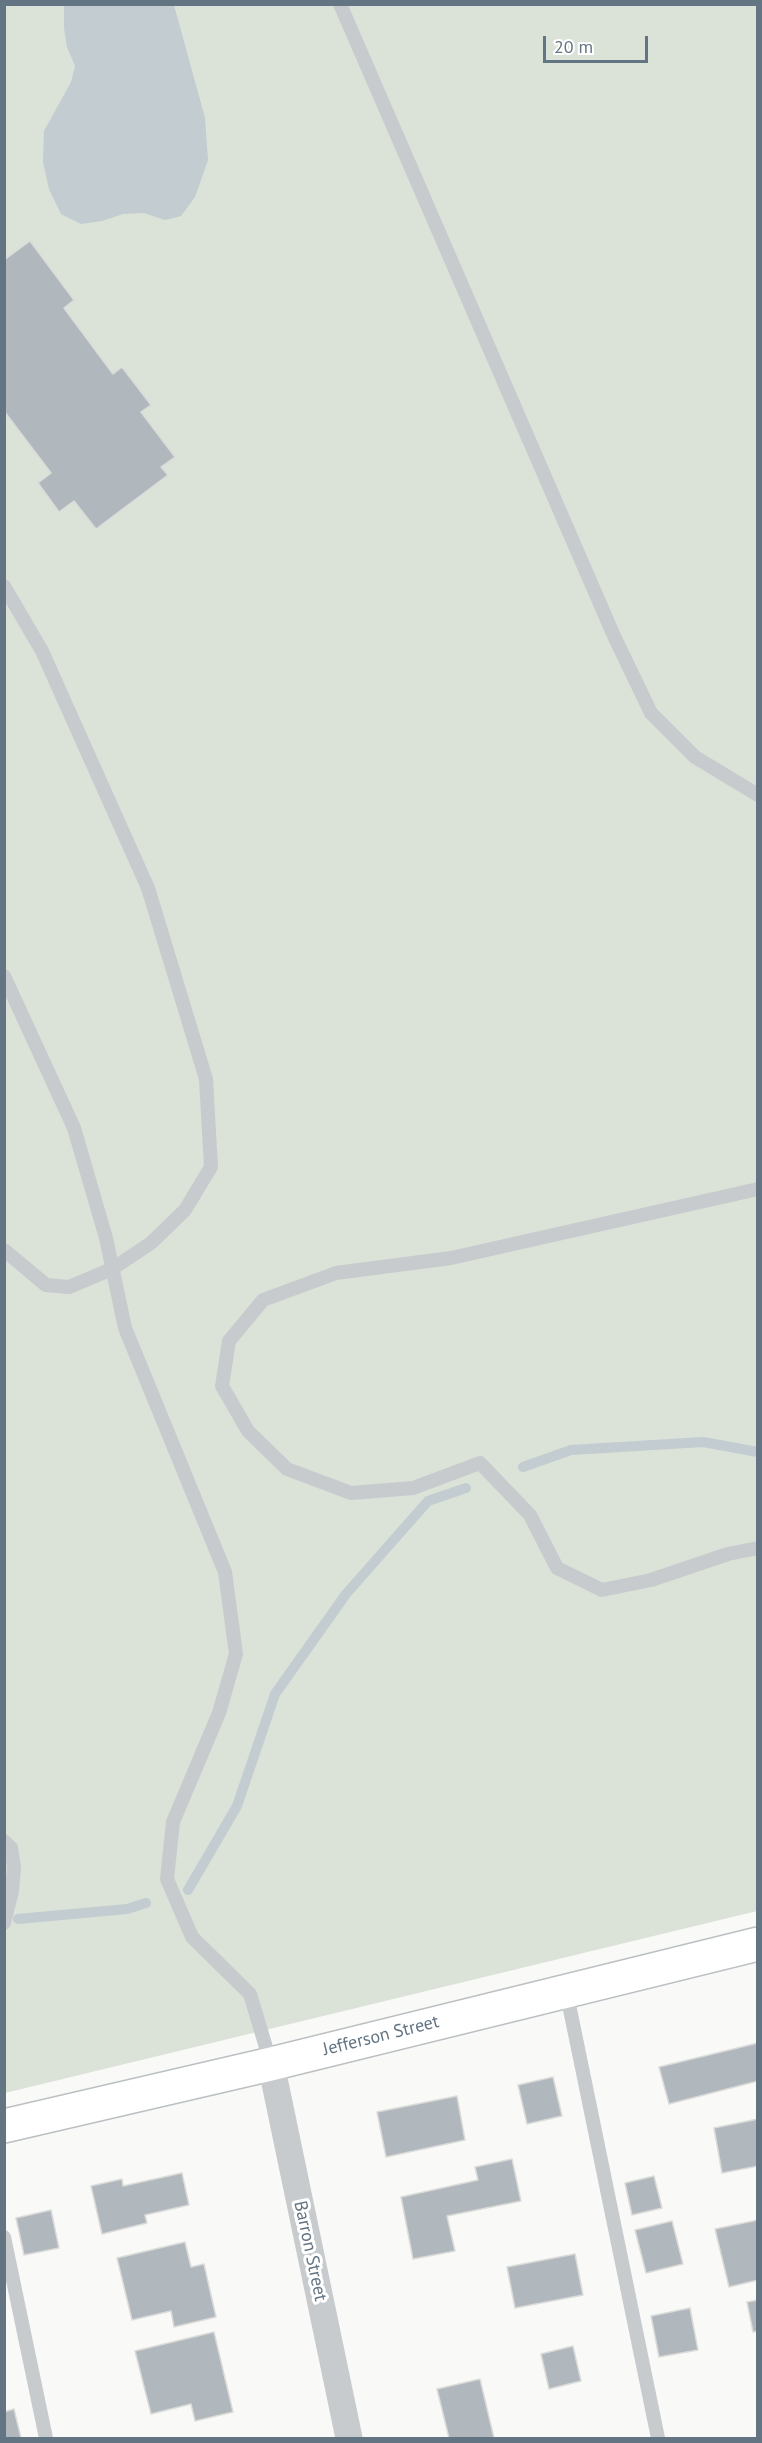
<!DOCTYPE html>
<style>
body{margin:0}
#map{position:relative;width:762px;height:2443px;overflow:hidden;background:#f9f9f7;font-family:"PT Sans",sans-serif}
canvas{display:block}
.frame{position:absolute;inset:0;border:6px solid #637483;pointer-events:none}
.scale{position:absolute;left:543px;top:36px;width:105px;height:27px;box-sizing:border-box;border:3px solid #637483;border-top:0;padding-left:8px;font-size:18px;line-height:21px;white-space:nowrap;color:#637483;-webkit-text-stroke:4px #fff;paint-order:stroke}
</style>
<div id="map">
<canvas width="762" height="2443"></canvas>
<div class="frame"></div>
<div class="scale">20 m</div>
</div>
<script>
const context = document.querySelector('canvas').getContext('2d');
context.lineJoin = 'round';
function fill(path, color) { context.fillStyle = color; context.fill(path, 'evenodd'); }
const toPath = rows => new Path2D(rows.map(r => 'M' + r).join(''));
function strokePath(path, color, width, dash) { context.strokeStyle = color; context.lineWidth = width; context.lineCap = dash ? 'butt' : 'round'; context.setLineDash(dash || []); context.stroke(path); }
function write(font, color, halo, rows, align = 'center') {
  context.font = font + ' "PT Sans",sans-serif'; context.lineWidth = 6; context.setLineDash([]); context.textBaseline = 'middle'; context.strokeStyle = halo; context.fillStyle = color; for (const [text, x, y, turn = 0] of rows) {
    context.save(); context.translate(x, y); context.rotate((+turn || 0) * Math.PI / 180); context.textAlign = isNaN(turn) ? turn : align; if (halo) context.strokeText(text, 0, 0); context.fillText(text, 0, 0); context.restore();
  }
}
fill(toPath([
 [4,5,758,5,757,1911,5,2093]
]), '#dbe2d8');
fill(toPath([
 [64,5,174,5,205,118,208,160,195,197,181,216,165,220,144,213,123,214,102,221,81,224,61,214,49,189,43,162,44,131,71,82,75,66,67,47,64,28]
]), '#c2ccd1');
strokePath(toPath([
 [523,1467,571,1450,703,1442,758,1452],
 [188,1890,237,1806,275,1694,346,1594,428,1501,466,1488],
 [18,1919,127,1909,146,1903]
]), '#c2ccd1', 10);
const building = toPath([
 [30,241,74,300,64,308,113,374,122,367,151,405,141,412,175,457,161,467,168,475,96,529,74,501,59,512,38,483,51,473,4,411,4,260,30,241],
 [758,2043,758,2081,669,2104,659,2067,758,2043],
 [553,2077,562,2116,527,2124,518,2085,553,2077],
 [457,2096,465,2140,386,2157,377,2112,457,2096],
 [758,2119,758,2166,722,2173,714,2128,758,2119],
 [512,2159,521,2201,447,2216,455,2251,413,2259,401,2197,478,2180,475,2167,512,2159],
 [182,2173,189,2205,145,2215,147,2223,102,2234,91,2186,122,2179,123,2186,182,2173],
 [654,2176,662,2208,632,2215,625,2183,654,2176],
 [51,2210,59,2248,24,2255,16,2218,51,2210],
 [758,2220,758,2280,729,2287,715,2229,758,2220],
 [672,2221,683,2264,646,2273,635,2230,672,2221],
 [185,2242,191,2267,204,2264,216,2317,174,2327,171,2311,132,2320,117,2258,185,2242],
 [575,2254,583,2295,515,2308,507,2267,575,2254],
 [758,2300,758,2331,753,2332,747,2302,758,2300],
 [690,2308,698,2350,659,2357,651,2316,690,2308],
 [214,2332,233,2412,195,2421,191,2404,151,2414,135,2351,214,2332],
 [573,2346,581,2381,549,2389,541,2354,573,2346],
 [480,2379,494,2438,449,2438,437,2389,480,2379],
 [14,2409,21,2438,4,2438,4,2412,14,2409]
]);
fill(building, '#b0b8be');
strokePath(building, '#dbdbd9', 1.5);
const secondary = toPath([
 [4,2126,271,2064,758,1944]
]);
strokePath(secondary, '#bbc0c5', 36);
strokePath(toPath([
 [340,4,614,636,651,713,695,757,758,795],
 [4,586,42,651,148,888,206,1079,211,1167,185,1210,151,1243,112,1269,69,1287,46,1285,4,1250],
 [4,976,74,1128,106,1238,125,1328,225,1572,236,1654,219,1713,173,1822,167,1879,192,1937,250,1994,271,2064],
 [758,1189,451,1258,336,1273,263,1300,229,1341,222,1386,248,1431,287,1469,351,1493,413,1488,480,1463,530,1515,557,1568,602,1590,651,1580,728,1554,758,1548],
 [4,1841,11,1848,14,1867,12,1891,4,1923],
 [566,1990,658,2438],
 [4,2237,46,2438]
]), '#c7cbce', 14);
strokePath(toPath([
 [271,2064,349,2438]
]), '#c7cbce', 27);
strokePath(secondary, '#fff', 33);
write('18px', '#637483', '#fff', [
 ["Jefferson Street",381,2036,-14],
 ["Barron Street",310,2251,78]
]);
</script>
